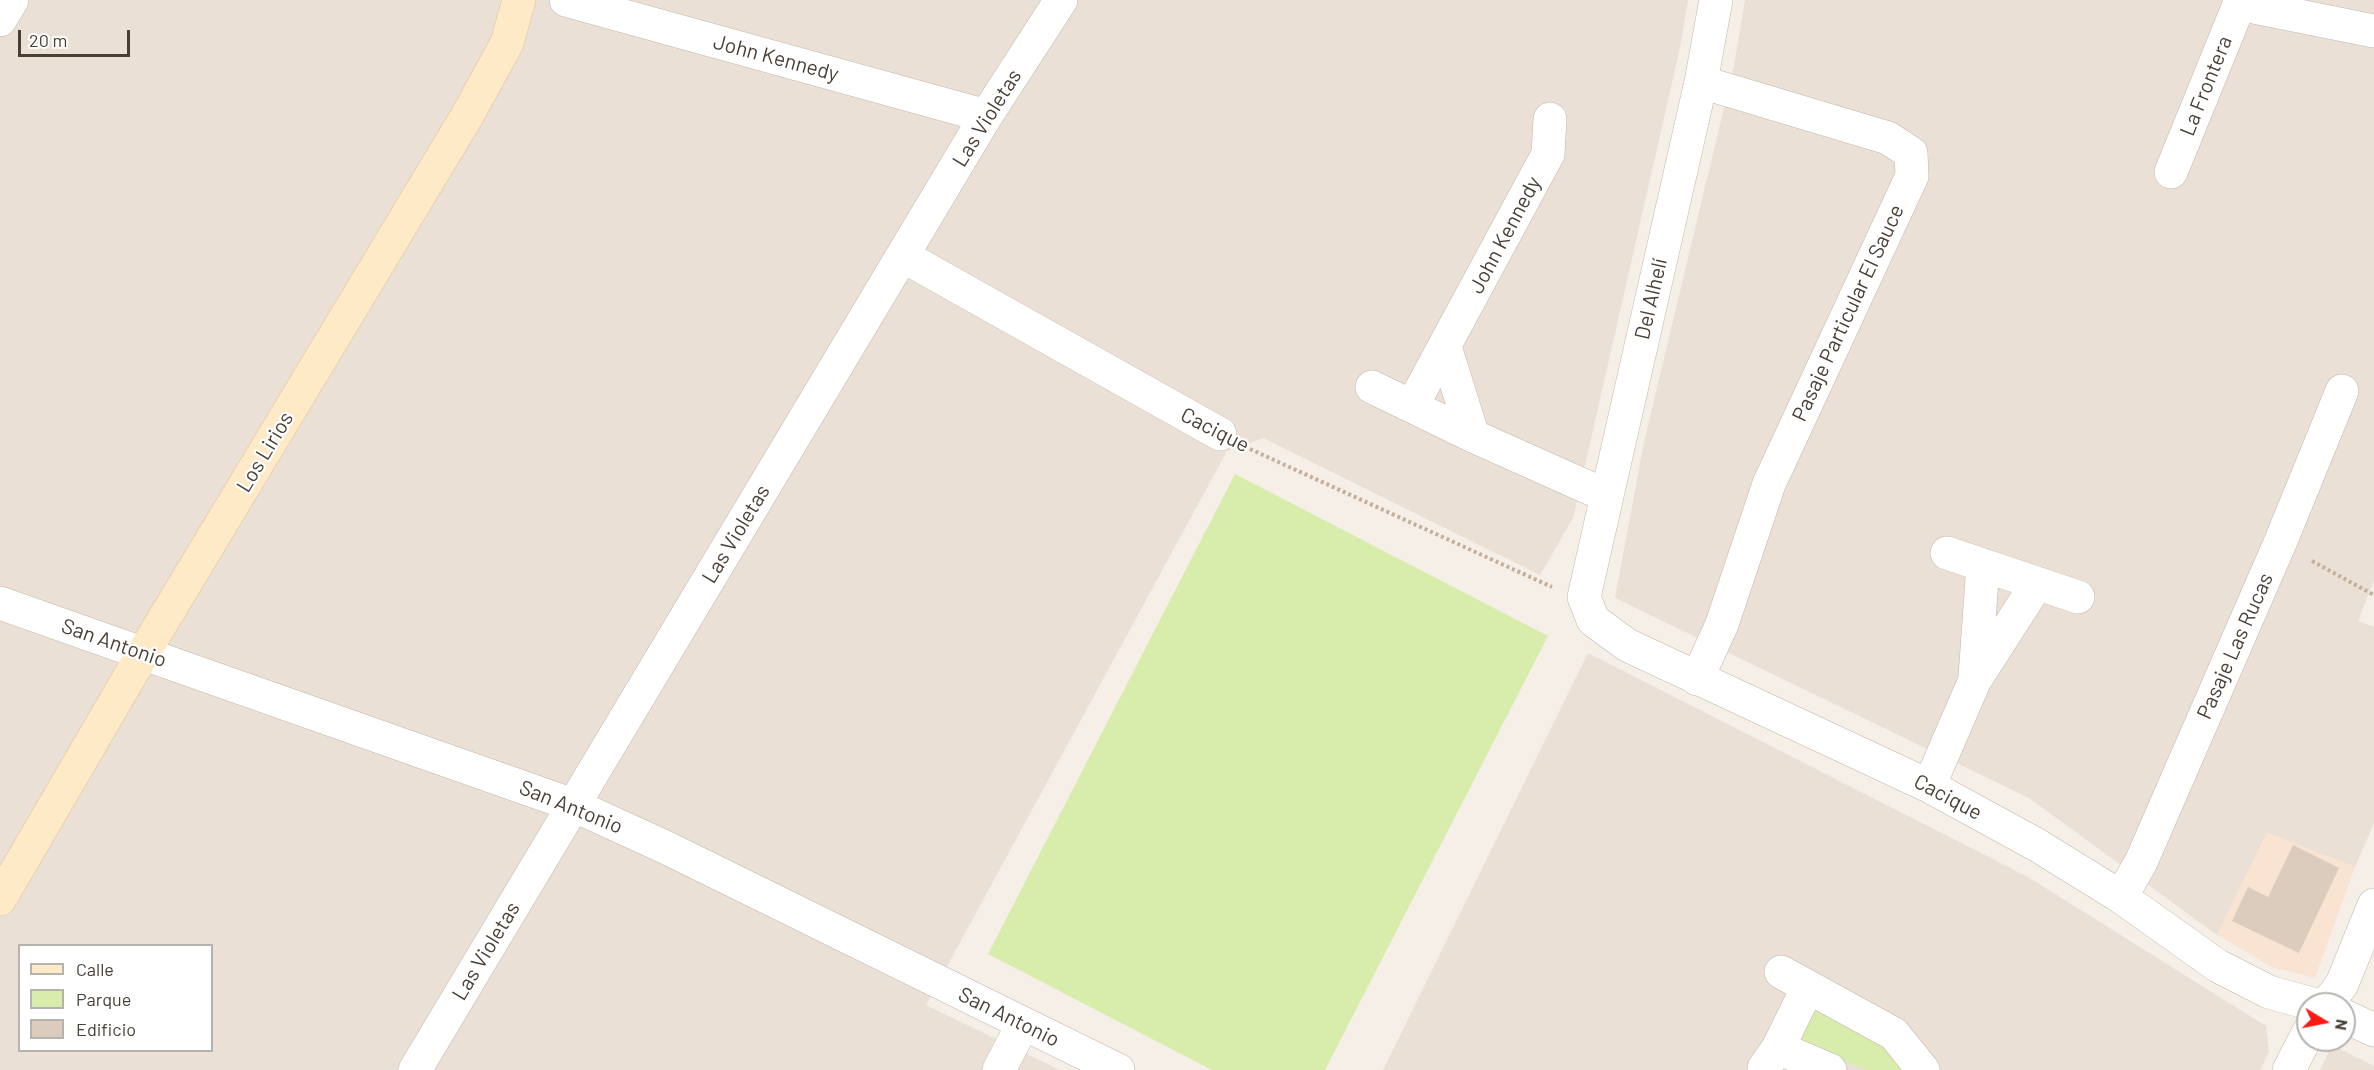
<!DOCTYPE html>
<meta charset="utf-8">
<style>
body{margin:0}
#map{position:relative;width:2374px;height:1070px;overflow:hidden;background:#f5efe7;font-family:Barlow,sans-serif}
canvas{display:block}
.legend{position:absolute;left:18px;top:944px;width:195px;height:108px;box-sizing:border-box;background:#fff;border:2px solid #b6b2ae;margin:0;padding:8px 10px;list-style:none;font-size:18px;color:#493f35}
.legend li{display:flex;align-items:center;gap:12px;height:30px}
.legend b{width:30px;border:2px solid #b6b2ae}
.north{position:absolute;left:2296px;top:992px;width:60px;height:60px;box-sizing:border-box;background:#fff;border:2px solid #b6b2ae;border-radius:50%;rotate:100deg;font-size:16px;font-weight:700;line-height:24px;text-align:center;color:#493f35}
.north::after{content:'';display:block;margin:auto;width:21px;height:27px;background:#ff1914;clip-path:polygon(50% 0,100% 100%,50% 72%,0 100%)}
.scale{position:absolute;left:18px;top:30px;width:112px;height:27px;box-sizing:border-box;border:3px solid #493f35;border-top:0;padding-left:8px;font-size:18px;line-height:21px;white-space:nowrap;color:#493f35;-webkit-text-stroke:4px #fff;paint-order:stroke}
</style>
<div id="map">
<canvas width="2374" height="1070"></canvas>
<ul class="legend">
<li><b style="height:8px;background:#ffeac7"></b>Calle</li>
<li><b style="height:16px;background:#d8edac"></b>Parque</li>
<li><b style="height:16px;background:#dbccbe"></b>Edificio</li>
</ul>
<div class="north">N</div>
<div class="scale">20 m</div>
</div>
<script>
const context = document.querySelector('canvas').getContext('2d');
context.lineJoin = 'round';
function fill(path, color) { context.fillStyle = color; context.fill(path, 'evenodd'); }
const toPath = rows => new Path2D(rows.map(r => 'M' + r).join(''));
function strokePath(path, color, width, dash) { context.strokeStyle = color; context.lineWidth = width; context.lineCap = dash ? 'butt' : 'round'; context.setLineDash(dash || []); context.stroke(path); }
function write(font, color, halo, rows, align = 'center') {
  context.font = font + ' Barlow,sans-serif'; context.lineWidth = 4.5; context.setLineDash([]); context.textBaseline = 'middle'; context.strokeStyle = halo; context.fillStyle = color; for (const [text, x, y, turn = 0] of rows) {
    context.save(); context.translate(x, y); context.rotate((+turn || 0) * Math.PI / 180); context.textAlign = isNaN(turn) ? turn : align; if (halo) context.strokeText(text, 0, 0); context.fillText(text, 0, 0); context.restore();
  }
}
fill(toPath([
 [0,0,1688,0,1681,43,1573,518,1540,575,1263,438,1227,451,926,1005,1060,1070,0,1070],
 [20,946,212,946,212,1050,20,1050],
 [1745,0,2374,0,2374,580,2358,621,2374,627,2374,823,2355,867,2267,833,2217,935,2029,798,1615,598,1644,442,1734,66],
 [1588,653,2028,877,2266,1026,2269,1052,2260,1070,1383,1070],
 [2332,1045,2374,1066,2374,1070,2320,1070]
]), '#eae0d5');
fill(toPath([
 [2267,833,2355,867,2315,978,2272,967,2217,935]
]), '#f9e3d1');
fill(toPath([
 [1235,474,1548,636,1325,1070,1212,1070,988,954],
 [1817,1009,1883,1041,1904,1070,1866,1070,1814,1050,1800,1037]
]), '#d8edac');
fill(toPath([
 [2293,845,2339,868,2299,953,2232,921,2248,887,2268,897]
]), '#dbccbe');
const minor = toPath([
 [566,0,986,116],
 [1716,0,1701,82,1584,597,1593,620,1627,645,1929,786,2037,845,2121,897,2218,966,2269,992,2312,1004],
 [2239,4,2374,31],
 [0,20,12,0],
 [2171,172,2241,0],
 [903,256,1220,434],
 [1445,347,1473,436],
 [1372,387,1473,436,1605,495],
 [1412,406,1548,154,1550,119],
 [1947,553,2078,597],
 [0,603,573,805,667,848,1118,1070],
 [1975,677,1983,565],
 [1697,679,1722,624,1769,484,1912,176,1911,153,1888,138,1701,82],
 [1929,786,1975,680,2036,585],
 [2121,897,2141,862,2280,543,2342,391],
 [1781,972,1894,1034,1923,1070],
 [2327,1004,2342,984,2374,905],
 [2344,1016,2374,1030],
 [1778,1048,1830,1070],
 [1764,1068,1778,1048,1808,987],
 [415,1070,986,116,1061,0],
 [999,1070,1023,1024],
 [2289,1070,2308,1033]
]);
const secondary = toPath([
 [0,899,144,652,467,116,507,43,519,0]
]);
strokePath(minor, '#c2b6a9', 34);
strokePath(secondary, '#ddc095', 34);
strokePath(toPath([
 [1250,449,1552,587],
 [2312,561,2374,595]
]), '#c5af98', 4, [3, 3]);
strokePath(minor, '#fff', 33);
strokePath(secondary, '#ffeac7', 33);
write('21px', '#493f35', '#fff', [
 ["John Kennedy",776,58,15],
 ["La Frontera",2206,86,-68],
 ["Las Violetas",987,118,-58],
 ["John Kennedy",1505,235,-62],
 ["Del Alhelí",1651,299,-77],
 ["Pasaje Particular El Sauce",1848,313,-65],
 ["Cacique",1215,430,27],
 ["Los Lirios",265,452,-59],
 ["Las Violetas",736,534,-59],
 ["San Antonio",114,643,19],
 ["Pasaje Las Rucas",2235,646,-66],
 ["Cacique",1948,797,28],
 ["San Antonio",571,807,22],
 ["Las Violetas",486,951,-59],
 ["San Antonio",1009,1017,26]
]);
</script>
